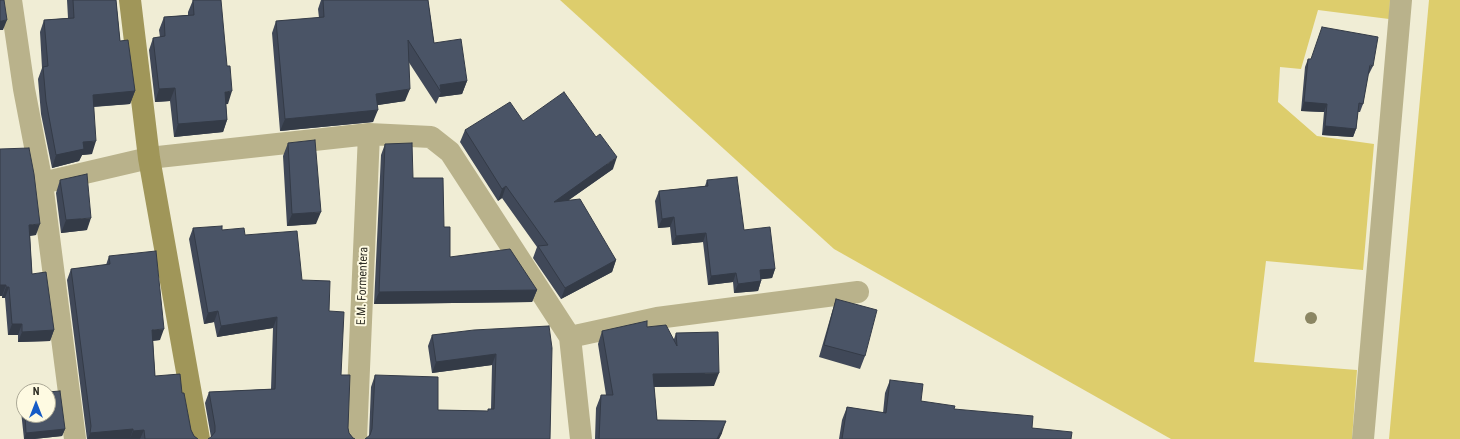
<!DOCTYPE html>
<style>
body{margin:0}
#map{position:relative;width:1460px;height:439px;overflow:hidden;background:#f0edd5;font-family:"Roboto Condensed",sans-serif}
canvas{display:block}
.north{position:absolute;left:16px;top:383px;width:40px;height:40px;box-sizing:border-box;background:#fefae2;border:1px solid #aba896;border-radius:50%;rotate:0deg;font-size:11px;font-weight:700;line-height:16px;text-align:center;color:#2e2d24}
.north::after{content:'';display:block;margin:auto;width:14px;height:18px;background:#155bc6;clip-path:polygon(50% 0,100% 100%,50% 72%,0 100%)}
</style>
<div id="map">
<canvas width="1460" height="439"></canvas>
<div class="north">N</div>
</div>
<script>
const context = document.querySelector('canvas').getContext('2d');
context.lineJoin = 'round';
function fill(path, color) { context.fillStyle = color; context.fill(path, 'evenodd'); }
const toPath = rows => new Path2D(rows.map(r => 'M' + r).join(''));
function strokePath(path, color, width, dash) { context.strokeStyle = color; context.lineWidth = width; context.lineCap = dash ? 'butt' : 'round'; context.setLineDash(dash || []); context.stroke(path); }
function write(font, color, halo, rows, align = 'center') {
  context.font = font + ' "Roboto Condensed",sans-serif'; context.lineWidth = 4; context.setLineDash([]); context.textBaseline = 'middle'; context.strokeStyle = halo; context.fillStyle = color; for (const [text, x, y, turn = 0] of rows) {
    context.save(); context.translate(x, y); context.rotate((+turn || 0) * Math.PI / 180); context.textAlign = isNaN(turn) ? turn : align; if (halo) context.strokeText(text, 0, 0); context.fillText(text, 0, 0); context.restore();
  }
}
fill(toPath([
 [560,0,1460,0,1460,439,1171,439,834,249]
]), '#ddcd6c');
fill(toPath([
 [1390,0,1429,0,1389,439,1352,439,1357,370,1254,362,1266,261,1363,270,1374,144,1317,136,1278,102,1280,67,1301,69,1318,10,1389,19]
]), '#f0edd5');
strokePath(toPath([
 [11,0,24,89,42,183],
 [570,337,657,318,858,292],
 [75,439,42,183,149,158,369,134,431,137,450,152,570,337,581,439],
 [356,439,369,134],
 [1363,439,1401,0]
]), '#b9b28b', 22);
strokePath(toPath([
 [130,0,149,158,199,439]
]), '#a09659', 22);
context.fillStyle = '#8b8663';
for (const [x, y] of [
 [1311,318]
]) { context.beginPath(); context.arc(x, y, 6, 0, 2 * Math.PI); context.fill(); }
fill(toPath([
 [67,0,116,0,120,41,135,91,130,104,94,107,92,154,82,155,79,161,52,168,41,114,38,79,42,68,40,32,44,20,68,18],
 [193,0,228,104,226,104,227,120,223,132,174,137,170,101,155,102,149,50,153,38,160,37,159,30,164,17,188,15,188,12],
 [321,0,428,0,434,43,467,81,462,94,439,97,436,104,408,61,405,101,377,105,373,122,280,131,272,33,276,21,319,18,318,9],
 [1308,59,1373,66,1369,74,1368,74,1363,104,1360,112,1358,112,1356,129,1353,137,1322,135,1324,112,1301,111,1305,67],
 [523,121,613,169,569,200,616,260,612,272,561,299,533,258,537,247,502,198,498,201,460,142,465,130],
 [288,143,316,224,287,226,283,156],
 [385,144,413,178,444,227,450,257,537,290,532,302,374,304,381,155],
 [0,149,36,235,30,236,32,274,54,330,50,341,18,342,18,335,8,335,5,298,2,298,2,296,0,296],
 [60,180,87,230,61,233,56,193],
 [707,180,744,230,775,269,772,278,761,279,761,281,758,291,734,293,733,282,708,285,703,242,672,245,670,227,658,228,655,201,659,191,705,186],
 [193,228,222,230,245,235,302,280,329,311,341,375,348,428,349,433,353,438,211,437,205,403,209,392,271,389,273,328,217,337,214,322,204,324,189,239],
 [109,256,160,340,153,341,155,376,182,393,191,430,194,436,198,439,87,439,67,280,71,269,106,265],
 [836,299,865,356,860,369,819,357,832,312],
 [549,326,550,439,366,439,369,437,371,387,375,375,438,410,488,411,488,409,491,409,492,365,432,373,428,346,432,335],
 [647,327,674,339,676,333,714,386,654,387,657,420,722,433,719,439,595,439,596,408,601,395,606,395,598,344,602,331],
 [890,380,921,401,1032,428,1071,439,839,439,842,420,847,407,883,413,885,393],
 [22,395,24,395,24,415,48,415,65,429,62,436,34,439,24,439,20,402]
]), '#404858');
fill(toPath([
 [7,20,3,30,0,30,0,21],
 [467,81,462,94,439,97,441,92,440,85],
 [175,88,170,101,155,102,159,89],
 [410,89,405,101,372,106,376,94],
 [135,91,130,104,88,107,93,95],
 [232,91,228,104,220,105,225,92],
 [1304,102,1327,104,1324,112,1301,111],
 [378,110,373,122,280,131,285,119],
 [227,120,223,132,174,137,178,124],
 [1325,126,1356,129,1353,137,1322,135],
 [96,141,92,154,82,155,79,161,52,168,56,155,83,142],
 [617,157,613,169,550,213,554,202],
 [506,186,502,198,498,201,502,189],
 [321,212,316,224,287,226,292,214],
 [674,217,670,227,658,228,662,219],
 [91,218,87,230,61,233,66,220],
 [40,224,36,235,25,236,29,225],
 [706,233,703,242,672,245,676,236],
 [616,260,612,272,561,299,565,288],
 [775,269,772,278,756,280,760,270],
 [736,273,733,282,708,285,711,276],
 [761,281,758,291,734,293,738,284],
 [0,285,6,285,2,296,0,296],
 [6,287,9,287,5,298,2,298],
 [537,290,532,302,374,304,379,292],
 [218,311,214,322,204,324,208,313],
 [277,317,273,328,217,337,221,326],
 [12,324,22,324,18,335,8,335],
 [164,329,160,340,148,341,152,330],
 [54,330,50,341,18,342,22,332],
 [496,354,492,365,432,373,436,362],
 [719,373,714,386,648,387,653,374],
 [726,421,722,433,719,439,717,439],
 [65,429,62,436,34,439,24,439,26,433],
 [133,429,130,439,88,439,90,433],
 [144,430,140,439,130,439,133,431]
]), '#343b47');
const building = toPath([
 [0,0,4,0,7,20,0,21,0,0],
 [73,0,116,0,120,41,128,40,135,91,93,95,96,141,83,142,84,149,56,155,46,101,43,67,48,66,44,20,74,18,73,0],
 [193,0,221,0,227,66,230,66,232,91,225,92,227,120,178,124,175,88,159,89,153,38,165,36,164,17,194,15,193,0],
 [323,0,428,0,434,43,461,39,467,81,440,85,441,92,408,40,410,89,376,94,378,110,285,119,276,21,324,17,323,0],
 [1322,27,1378,37,1373,66,1370,65,1363,104,1359,103,1356,129,1325,126,1327,104,1304,102,1308,59,1311,59,1322,27],
 [564,92,596,137,600,134,617,157,554,202,580,199,616,260,565,288,538,246,548,245,506,186,502,189,465,130,510,102,523,121,564,92],
 [315,140,321,212,292,214,288,143,315,140],
 [412,143,413,178,443,178,444,227,450,227,450,257,510,249,537,290,379,292,385,144,412,143],
 [29,148,34,174,40,224,29,225,32,274,46,272,54,330,22,332,22,324,12,324,9,287,6,287,6,285,0,285,0,149,29,148],
 [87,174,91,218,66,220,60,180,87,174],
 [737,177,744,230,770,227,775,269,760,270,761,281,738,284,736,273,711,276,706,233,676,236,674,217,662,219,659,191,708,186,707,180,737,177],
 [222,226,222,230,244,228,245,235,297,231,302,280,330,281,329,311,344,312,341,375,350,375,348,428,349,433,353,438,355,439,208,439,211,437,215,432,215,426,209,392,275,389,277,317,221,326,218,311,208,313,193,228,222,226],
 [156,251,164,329,152,330,155,376,180,374,182,393,184,393,191,430,194,436,198,439,145,439,144,430,133,431,133,429,90,433,91,426,71,269,110,264,109,256,156,251],
 [836,299,877,310,865,356,824,345,836,299],
 [647,321,647,327,666,325,677,346,676,333,718,332,719,373,653,374,657,420,726,421,717,439,719,439,599,439,601,395,613,395,602,331,647,321],
 [549,326,552,348,550,439,365,439,370,435,372,429,375,375,438,377,438,410,488,411,488,409,494,409,496,354,436,362,432,335,474,330,549,326],
 [890,380,923,384,921,401,955,406,954,409,1033,416,1032,428,1072,432,1071,439,842,439,847,407,886,413,890,380],
 [60,391,65,429,26,433,25,415,48,415,48,392,60,391],
 [22,395,24,395,24,410,22,395]
]);
fill(building, '#4a5466');
strokePath(building, '#343b47', 1);
write('12px', '#2e2d24', '#fefae2', [
 ["E.M. Formentera",363,286,-88]
]);
</script>
